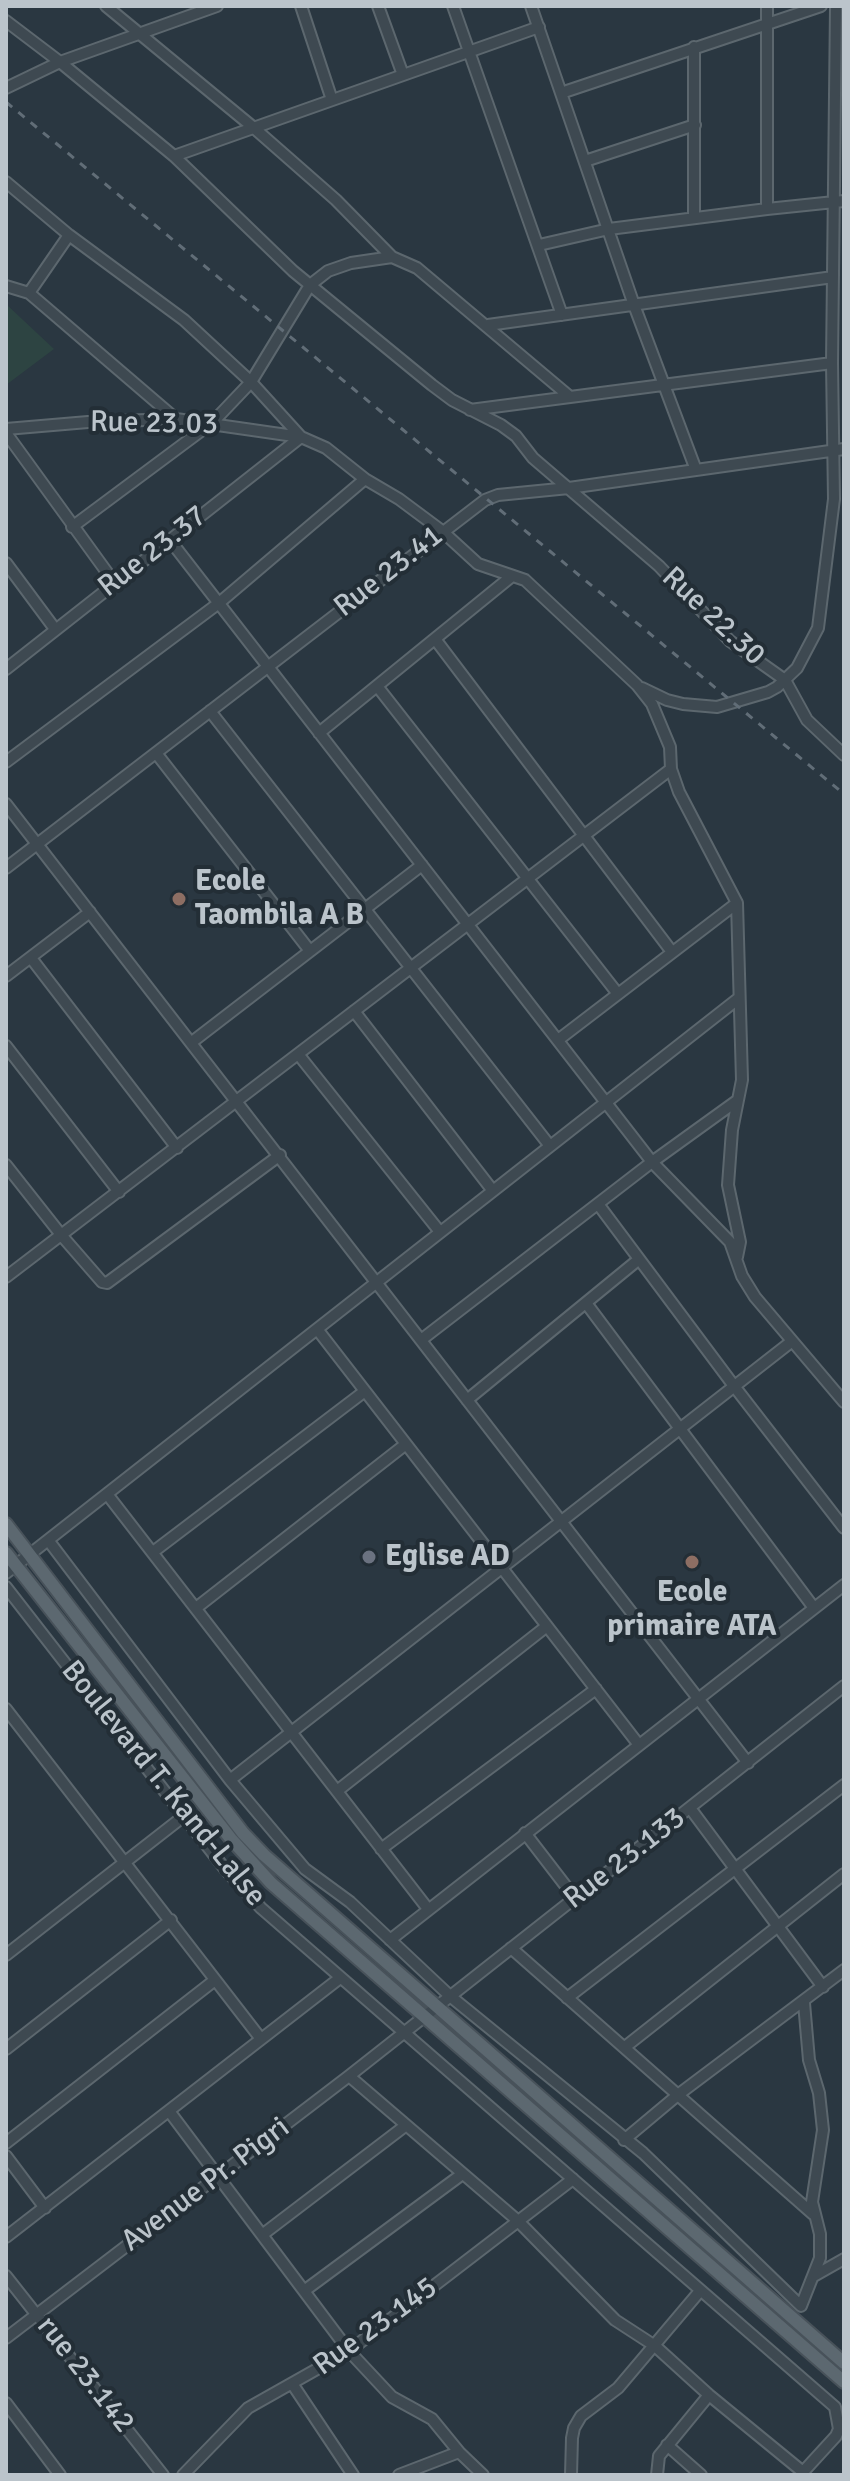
<!DOCTYPE html>
<style>
body{margin:0}
#map{position:relative;width:850px;height:2481px;overflow:hidden;background:#2a3741;font-family:Signika,sans-serif}
canvas{display:block}
.frame{position:absolute;inset:0;border:8px solid #bbc4cb;pointer-events:none}
</style>
<div id="map">
<canvas width="850" height="2481"></canvas>
<div class="frame"></div>
</div>
<script>
const context = document.querySelector('canvas').getContext('2d');
context.lineJoin = 'round';
function fill(path, color) { context.fillStyle = color; context.fill(path, 'evenodd'); }
const toPath = rows => new Path2D(rows.map(r => 'M' + r).join(''));
function strokePath(path, color, width, dash) { context.strokeStyle = color; context.lineWidth = width; context.lineCap = dash ? 'butt' : 'round'; context.setLineDash(dash || []); context.stroke(path); }
function write(font, color, halo, rows, align = 'center') {
  context.font = font + ' Signika,sans-serif'; context.lineWidth = 8; context.setLineDash([]); context.textBaseline = 'middle'; context.strokeStyle = halo; context.fillStyle = color; for (const [text, x, y, turn = 0] of rows) {
    context.save(); context.translate(x, y); context.rotate((+turn || 0) * Math.PI / 180); context.textAlign = isNaN(turn) ? turn : align; if (halo) context.strokeText(text, 0, 0); context.fillText(text, 0, 0); context.restore();
  }
}
fill(toPath([
 [6,304,54,349,6,385]
]), '#2d4442');
const minor = toPath([
 [106,6,254,128,336,200,392,257,417,268,569,396],
 [301,6,332,100],
 [378,6,403,75],
 [453,6,562,315],
 [531,6,634,305,696,470],
 [767,6,767,209],
 [6,21,60,62,174,156,293,271,432,385,452,400,501,425,516,436,533,458,659,566,730,641,785,680,807,720,844,755],
 [694,47,694,218],
 [6,88,60,62,217,6],
 [561,93,821,6],
 [174,156,539,27],
 [585,161,695,125],
 [6,182,69,235,184,320,251,382,301,437,326,448,365,479,399,499,442,531,478,564,525,580,637,685,652,704,670,747,671,769,679,792,737,903,742,1080,732,1130,728,1185,740,1242,737,1257],
 [539,245,609,229,767,209,844,201],
 [6,286,29,293,176,419],
 [29,293,69,235],
 [488,325,833,277],
 [470,410,832,363],
 [6,429,88,422,176,419,301,437],
 [6,433,114,582],
 [72,527,213,422,251,382,310,285,328,271,351,263,392,257],
 [169,539,652,1162,730,1242,742,1276,755,1297,844,1402],
 [6,563,55,629],
 [435,639,672,952],
 [6,669,301,437],
 [377,686,618,994],
 [642,688,667,700,683,704,717,707,768,692,777,687,797,668,818,628,834,499,832,363,836,6],
 [210,711,550,1146],
 [319,733,512,576],
 [156,753,310,951],
 [6,762,219,603,365,479],
 [6,804,748,1763],
 [6,868,485,500,498,495,569,488,844,449],
 [31,958,177,1148],
 [6,976,90,912],
 [354,1011,493,1191],
 [558,1040,737,903],
 [192,1042,422,865],
 [6,1046,119,1192],
 [298,1054,440,1232],
 [6,1165,62,1236,102,1282,107,1283,280,1155],
 [598,1204,734,1386,844,1528],
 [6,1277,671,769],
 [586,1303,814,1608],
 [317,1329,639,1745],
 [421,1340,652,1162,738,1100],
 [467,1400,638,1260],
 [107,1494,428,1909],
 [48,1540,230,1780,305,1869,350,1902,450,1996,643,2153,801,2306,820,2258,820,2234,812,2202,823,2130,819,2093,809,2060,804,2003],
 [153,1552,365,1391],
 [6,1573,739,998],
 [6,1587,225,1869,261,1908,835,2407,839,2429,836,2436,803,2472,803,2475],
 [196,1608,406,1444],
 [6,1709,261,2039],
 [230,1780,791,1342],
 [337,1791,547,1626],
 [690,1808,823,1987],
 [525,1833,575,1898],
 [381,1849,596,1689],
 [390,1940,844,1585],
 [511,1948,813,2214],
 [6,1955,184,1816],
 [567,1998,844,1785],
 [625,2047,844,1874],
 [6,2049,171,1920],
 [349,2076,517,2220,615,2320,655,2346,709,2395,803,2472],
 [169,2111,349,2351,392,2397,432,2419,459,2452,399,2475],
 [624,2140,679,2094,844,1970],
 [6,2143,215,1980],
 [6,2156,45,2208],
 [262,2235,405,2126],
 [6,2237,340,1978],
 [6,2276,163,2475],
 [814,2276,844,2259],
 [304,2291,461,2175],
 [6,2338,349,2076,844,1686],
 [293,2385,353,2475],
 [6,2403,60,2475],
 [667,2445,701,2475],
 [459,2452,483,2475],
 [183,2475,248,2408,349,2351,573,2179],
 [571,2475,572,2438,574,2428,581,2416,618,2388,700,2291],
 [657,2475,659,2456,709,2395]
]);
const major = toPath([
 [6,1524,243,1833,264,1855,844,2363],
 [6,1553,231,1839,271,1883,844,2382]
]);
strokePath(minor, '#5c676e', 14);
strokePath(major, '#48525a', 16);
strokePath(minor, '#3e4951', 10);
strokePath(major, '#5c6870', 12);
strokePath(toPath([
 [6,102,844,794]
]), '#616d77', 3, [8, 8]);
for (const [x, y, r, color] of [
 [179,899,8,"#8d6e63"],
 [369,1557,8,"#6b7280"],
 [692,1562,8,"#8d6e63"]
]) { const dot = new Path2D(); dot.arc(x, y, r, 0, 2 * Math.PI); context.fillStyle = color; context.fill(dot); strokePath(dot, '#232e36', 3); }
write('30px', '#bbc4cb', '#232e36', [
 ["Rue 23.03",154,424,1],
 ["Rue 23.37",153,552,-38],
 ["Rue 23.41",389,572,-38],
 ["Rue 22.30",713,617,43],
 ["Boulevard T. Kand-Lalse",163,1784,51],
 ["Rue 23.133",625,1859,-38],
 ["Avenue Pr. Pigri",206,2185,-37],
 ["Rue 23.145",376,2327,-36],
 ["rue 23.142",85,2375,52]
]);
write('bold 30px', '#bbc4cb', '#232e36', [
 ["Ecole",195,882],
 ["Taombila A B",195,916],
 ["Eglise AD",385,1557],
 ["Ecole",692,1593,"center"],
 ["primaire ATA",692,1627,"center"]
], 'left');
</script>
